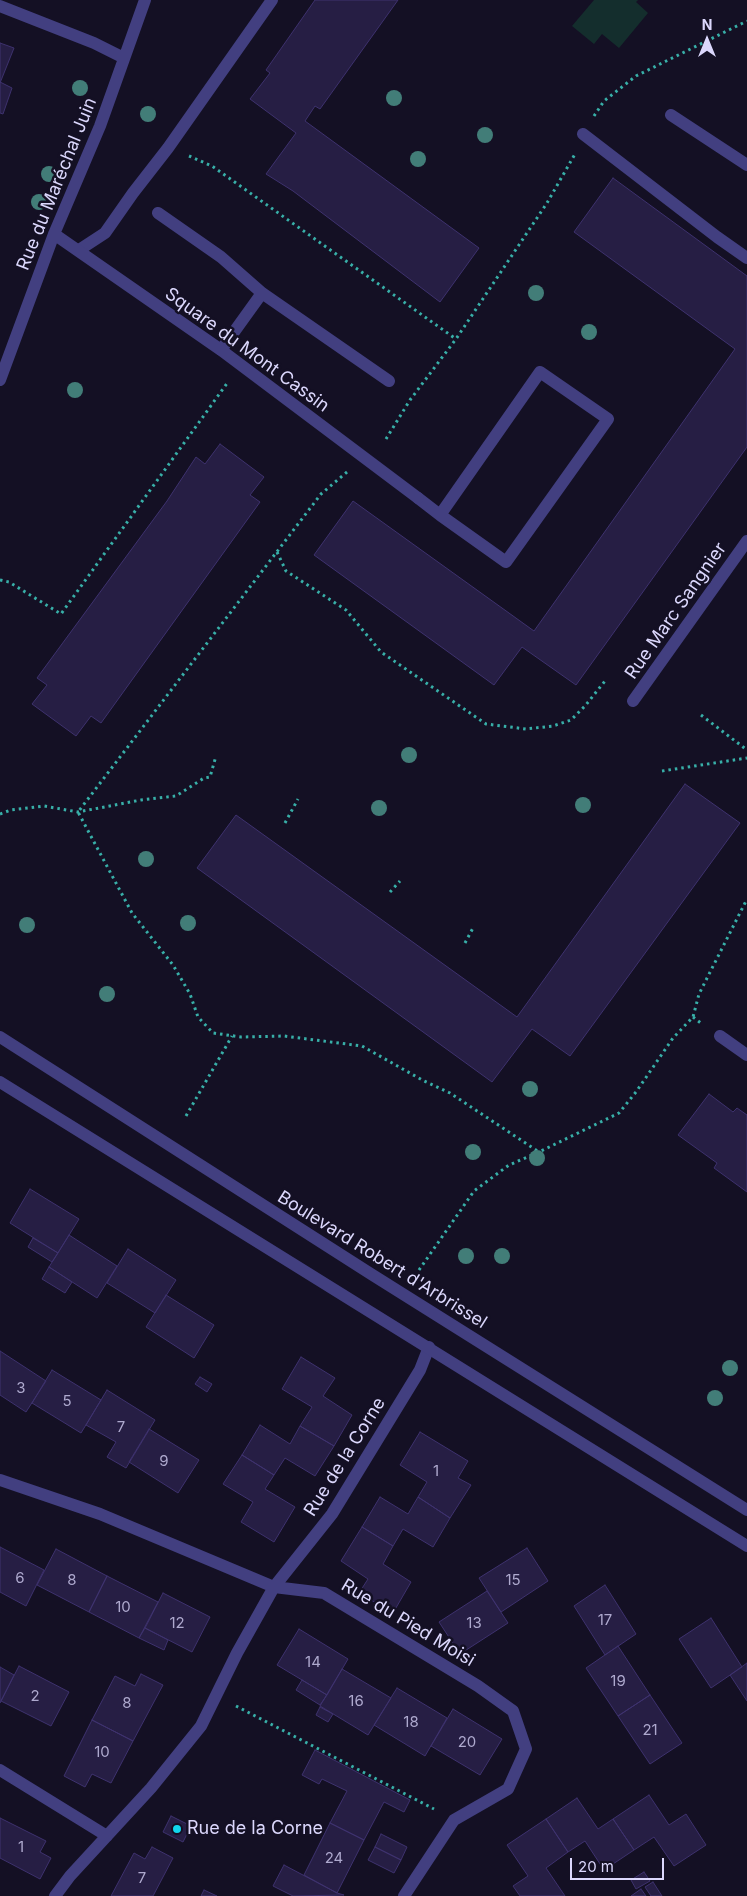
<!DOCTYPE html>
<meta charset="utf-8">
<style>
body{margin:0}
#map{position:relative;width:747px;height:1896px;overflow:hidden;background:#141024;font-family:Inter,sans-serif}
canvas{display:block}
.north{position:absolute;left:682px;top:15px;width:50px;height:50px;-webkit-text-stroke:4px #141024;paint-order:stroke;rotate:0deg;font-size:14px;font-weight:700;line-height:20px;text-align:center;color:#dbd7fc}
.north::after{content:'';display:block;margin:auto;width:18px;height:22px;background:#dbd7fc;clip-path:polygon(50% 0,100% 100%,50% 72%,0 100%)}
.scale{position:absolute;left:570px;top:1858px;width:94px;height:22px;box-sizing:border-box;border:2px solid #dbd7fc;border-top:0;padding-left:6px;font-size:15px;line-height:18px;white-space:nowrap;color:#dbd7fc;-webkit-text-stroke:4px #141024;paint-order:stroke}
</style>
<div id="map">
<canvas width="747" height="1896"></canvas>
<div class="north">N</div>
<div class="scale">20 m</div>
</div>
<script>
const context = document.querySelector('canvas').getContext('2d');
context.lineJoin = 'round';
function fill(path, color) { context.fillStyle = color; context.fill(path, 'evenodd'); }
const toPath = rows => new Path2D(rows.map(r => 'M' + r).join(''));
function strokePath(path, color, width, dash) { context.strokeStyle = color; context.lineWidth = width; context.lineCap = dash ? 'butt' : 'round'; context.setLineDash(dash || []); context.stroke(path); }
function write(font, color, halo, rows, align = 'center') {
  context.font = font + ' Inter,sans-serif'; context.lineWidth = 5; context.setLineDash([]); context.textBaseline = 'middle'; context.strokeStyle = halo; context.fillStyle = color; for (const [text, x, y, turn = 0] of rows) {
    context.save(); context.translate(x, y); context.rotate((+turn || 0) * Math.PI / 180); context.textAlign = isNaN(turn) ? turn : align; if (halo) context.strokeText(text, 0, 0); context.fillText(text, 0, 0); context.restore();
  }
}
fill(toPath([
 [594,0,638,0,636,2,648,13,619,48,602,34,594,44,572,26]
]), '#142e2d');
const building = toPath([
 [315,0,398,0,320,109,315,106,305,121,479,248,440,302,293,191,266,174,296,133,250,99,270,73,266,70,315,0],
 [0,43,14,48,0,83,0,43],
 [0,82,12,88,3,114,0,113,0,82],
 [613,178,747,276,747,447,576,685,522,647,494,685,314,555,353,501,534,631,735,349,574,232,613,178],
 [220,444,264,477,250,495,260,502,101,723,91,716,76,736,32,704,47,685,37,678,167,501,196,457,205,464,220,444],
 [685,784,740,823,570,1056,532,1029,492,1082,197,868,236,815,517,1017,685,784],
 [709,1094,733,1112,737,1108,747,1115,747,1192,714,1168,717,1163,678,1135,709,1094],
 [30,1189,79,1219,58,1253,10,1223,30,1189],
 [69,1235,117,1266,97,1298,49,1267,69,1235],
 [33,1238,58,1253,52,1262,28,1247,33,1238],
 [128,1249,176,1280,155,1313,107,1283,128,1249],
 [49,1267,72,1282,65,1293,42,1279,49,1267],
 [166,1295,214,1325,194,1358,146,1327,166,1295],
 [0,1351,46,1381,26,1412,0,1395,0,1351],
 [301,1357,335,1378,323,1396,352,1415,334,1446,300,1426,312,1407,282,1389,301,1357],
 [52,1370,101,1400,81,1433,32,1403,52,1370],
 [200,1377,212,1384,207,1392,195,1384,200,1377],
 [107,1390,155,1420,126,1468,107,1457,116,1442,86,1425,107,1390],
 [260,1425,290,1444,300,1426,334,1446,315,1476,285,1458,274,1475,242,1455,260,1425],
 [149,1429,199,1460,178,1493,129,1462,149,1429],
 [420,1432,468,1461,458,1478,471,1485,450,1518,418,1497,427,1482,400,1465,420,1432],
 [242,1455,274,1475,265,1489,295,1507,274,1542,241,1522,253,1502,223,1484,242,1455],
 [380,1497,408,1514,418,1497,450,1518,433,1547,403,1529,393,1546,362,1527,380,1497],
 [362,1527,393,1546,383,1564,411,1582,393,1613,359,1593,368,1579,341,1561,362,1527],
 [0,1547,44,1570,26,1606,0,1592,0,1547],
 [527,1548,548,1581,501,1612,479,1578,527,1548],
 [56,1549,107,1576,89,1612,37,1585,56,1549],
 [107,1576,158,1602,139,1638,89,1612,107,1576],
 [605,1585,636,1634,605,1655,574,1606,605,1585],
 [487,1591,508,1623,460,1654,439,1622,487,1591],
 [163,1593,210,1617,192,1652,145,1628,163,1593],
 [711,1618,742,1667,711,1688,679,1639,711,1618],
 [145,1628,168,1640,164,1650,139,1638,145,1628],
 [299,1629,348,1659,327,1695,277,1665,299,1629],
 [618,1646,650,1695,618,1716,586,1668,618,1646],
 [747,1663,747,1701,730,1675,747,1663],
 [19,1666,69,1692,51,1726,1,1701,19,1666],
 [0,1667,14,1675,0,1703,0,1667],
 [342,1669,391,1698,368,1735,320,1706,342,1669],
 [141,1674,163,1685,133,1741,92,1720,115,1676,135,1686,141,1674],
 [302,1680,327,1695,320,1705,296,1690,302,1680],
 [397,1688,447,1718,425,1756,374,1725,397,1688],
 [650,1695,682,1743,650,1764,618,1716,650,1695],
 [320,1707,333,1714,328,1722,316,1715,320,1707],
 [453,1709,502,1739,480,1775,431,1746,453,1709],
 [92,1720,133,1741,111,1783,92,1774,85,1787,64,1776,92,1720],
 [315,1750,410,1800,404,1812,384,1802,364,1840,330,1823,347,1791,322,1779,319,1784,302,1775,315,1750],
 [649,1795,669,1825,686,1814,706,1845,674,1866,654,1837,634,1850,613,1819,649,1795],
 [577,1798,598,1829,613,1819,634,1850,604,1870,585,1841,568,1852,546,1819,577,1798],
 [171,1816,191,1826,183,1842,163,1832,171,1816],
 [0,1818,46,1841,40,1852,51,1858,40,1879,0,1858,0,1818],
 [546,1819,568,1852,546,1868,565,1896,520,1896,513,1886,528,1876,507,1845,546,1819],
 [330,1823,364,1840,337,1893,304,1875,330,1823],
 [381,1834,407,1847,401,1860,375,1847,381,1834],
 [152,1847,173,1858,153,1896,111,1896,134,1853,145,1859,152,1847],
 [375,1847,401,1860,394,1873,368,1860,375,1847],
 [284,1865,337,1893,344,1895,293,1896,273,1886,284,1865],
 [644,1872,650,1881,636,1889,631,1880,644,1872],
 [653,1882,662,1896,651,1896,645,1887,653,1882],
 [641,1889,646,1896,631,1896,641,1889],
 [204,1890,217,1896,201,1896,204,1890]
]);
fill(building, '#261e44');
strokePath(building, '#3e326e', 1);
strokePath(toPath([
 [594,116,604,101,636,76,747,21],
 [189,156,212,166,456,339],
 [386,439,410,400,456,339,547,203,575,154],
 [347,472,321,494,78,812,132,913,173,965,190,994,198,1017,213,1033,241,1037,284,1036,362,1046,424,1081,450,1093,539,1152],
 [277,552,286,571,346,610,381,652,486,724,526,729,553,726,571,720,585,706,605,681],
 [0,580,9,582,61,614,228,382],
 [701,715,747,750],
 [662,771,747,758],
 [0,814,11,810,44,806,78,812,141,800,176,796,204,778,210,777,216,756],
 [285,823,298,799],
 [390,892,400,881],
 [465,943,473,928],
 [693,1017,702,1024],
 [186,1116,232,1036],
 [419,1270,474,1191,509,1165,539,1152,619,1113,636,1092,673,1038,693,1017,699,994,747,899],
 [236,1706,434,1809]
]), '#38afa8', 3, [2.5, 4]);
strokePath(toPath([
 [671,115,747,165],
 [583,134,717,237,747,258],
 [158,213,221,257,262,293,389,381],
 [79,250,105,233,133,193,168,148,272,0],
 [221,350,262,293],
 [418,498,440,515,506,562,608,419,540,372,440,515]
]), '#423f80', 12);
strokePath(toPath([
 [0,6,94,43,124,58],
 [54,234,221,350,418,498],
 [0,380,54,234,100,126,145,0],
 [633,701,747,541],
 [720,1036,747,1055],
 [0,1480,100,1514,274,1587,324,1593,478,1686,513,1711,526,1749,508,1789,454,1820,404,1896],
 [0,1770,107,1836],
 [55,1896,70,1876,151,1788,201,1726,237,1653,274,1587,332,1514,420,1370,429,1347]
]), '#423f80', 12);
strokePath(toPath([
 [0,1037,371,1274,747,1510],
 [0,1082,747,1546]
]), '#423f80', 12);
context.fillStyle = '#427d78';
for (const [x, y] of [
 [80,88],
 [394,98],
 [148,114],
 [485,135],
 [418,159],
 [49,174],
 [39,202],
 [536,293],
 [589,332],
 [75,390],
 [409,755],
 [583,805],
 [379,808],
 [146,859],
 [188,923],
 [27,925],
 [107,994],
 [530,1089],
 [473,1152],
 [537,1158],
 [466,1256],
 [502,1256],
 [730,1368],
 [715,1398]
]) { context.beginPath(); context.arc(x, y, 8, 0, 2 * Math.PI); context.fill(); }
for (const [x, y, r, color] of [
 [177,1829,5,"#11d7ee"]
]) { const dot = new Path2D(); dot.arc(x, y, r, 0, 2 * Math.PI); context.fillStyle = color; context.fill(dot); strokePath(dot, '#141024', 2); }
write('15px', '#aea9ce', null, [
 ["3",21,1388],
 ["5",67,1401],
 ["7",121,1427],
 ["9",164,1461],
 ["1",436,1471],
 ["6",20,1578],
 ["8",72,1580],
 ["15",513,1580],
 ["10",123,1607],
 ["17",605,1620],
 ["12",177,1623],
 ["13",474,1623],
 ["14",313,1662],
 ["19",618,1681],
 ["2",35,1696],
 ["16",356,1701],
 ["8",127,1703],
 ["18",411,1722],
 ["21",650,1730],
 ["20",467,1742],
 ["10",102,1752],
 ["1",21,1847],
 ["24",334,1858],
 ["7",142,1878]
]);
write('18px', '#dbd7fc', '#141024', [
 ["Rue du Maréchal Juin",57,184,-68],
 ["Square du Mont Cassin",247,350,36],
 ["Rue Marc Sangnier",676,611,-55],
 ["Boulevard Robert d'Arbrissel",382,1260,32],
 ["Rue de la Corne",345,1457,-58],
 ["Rue du Pied Moisi",408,1623,31]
]);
write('18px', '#dbd7fc', '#141024', [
 ["Rue de la Corne",187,1829]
], 'left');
</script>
